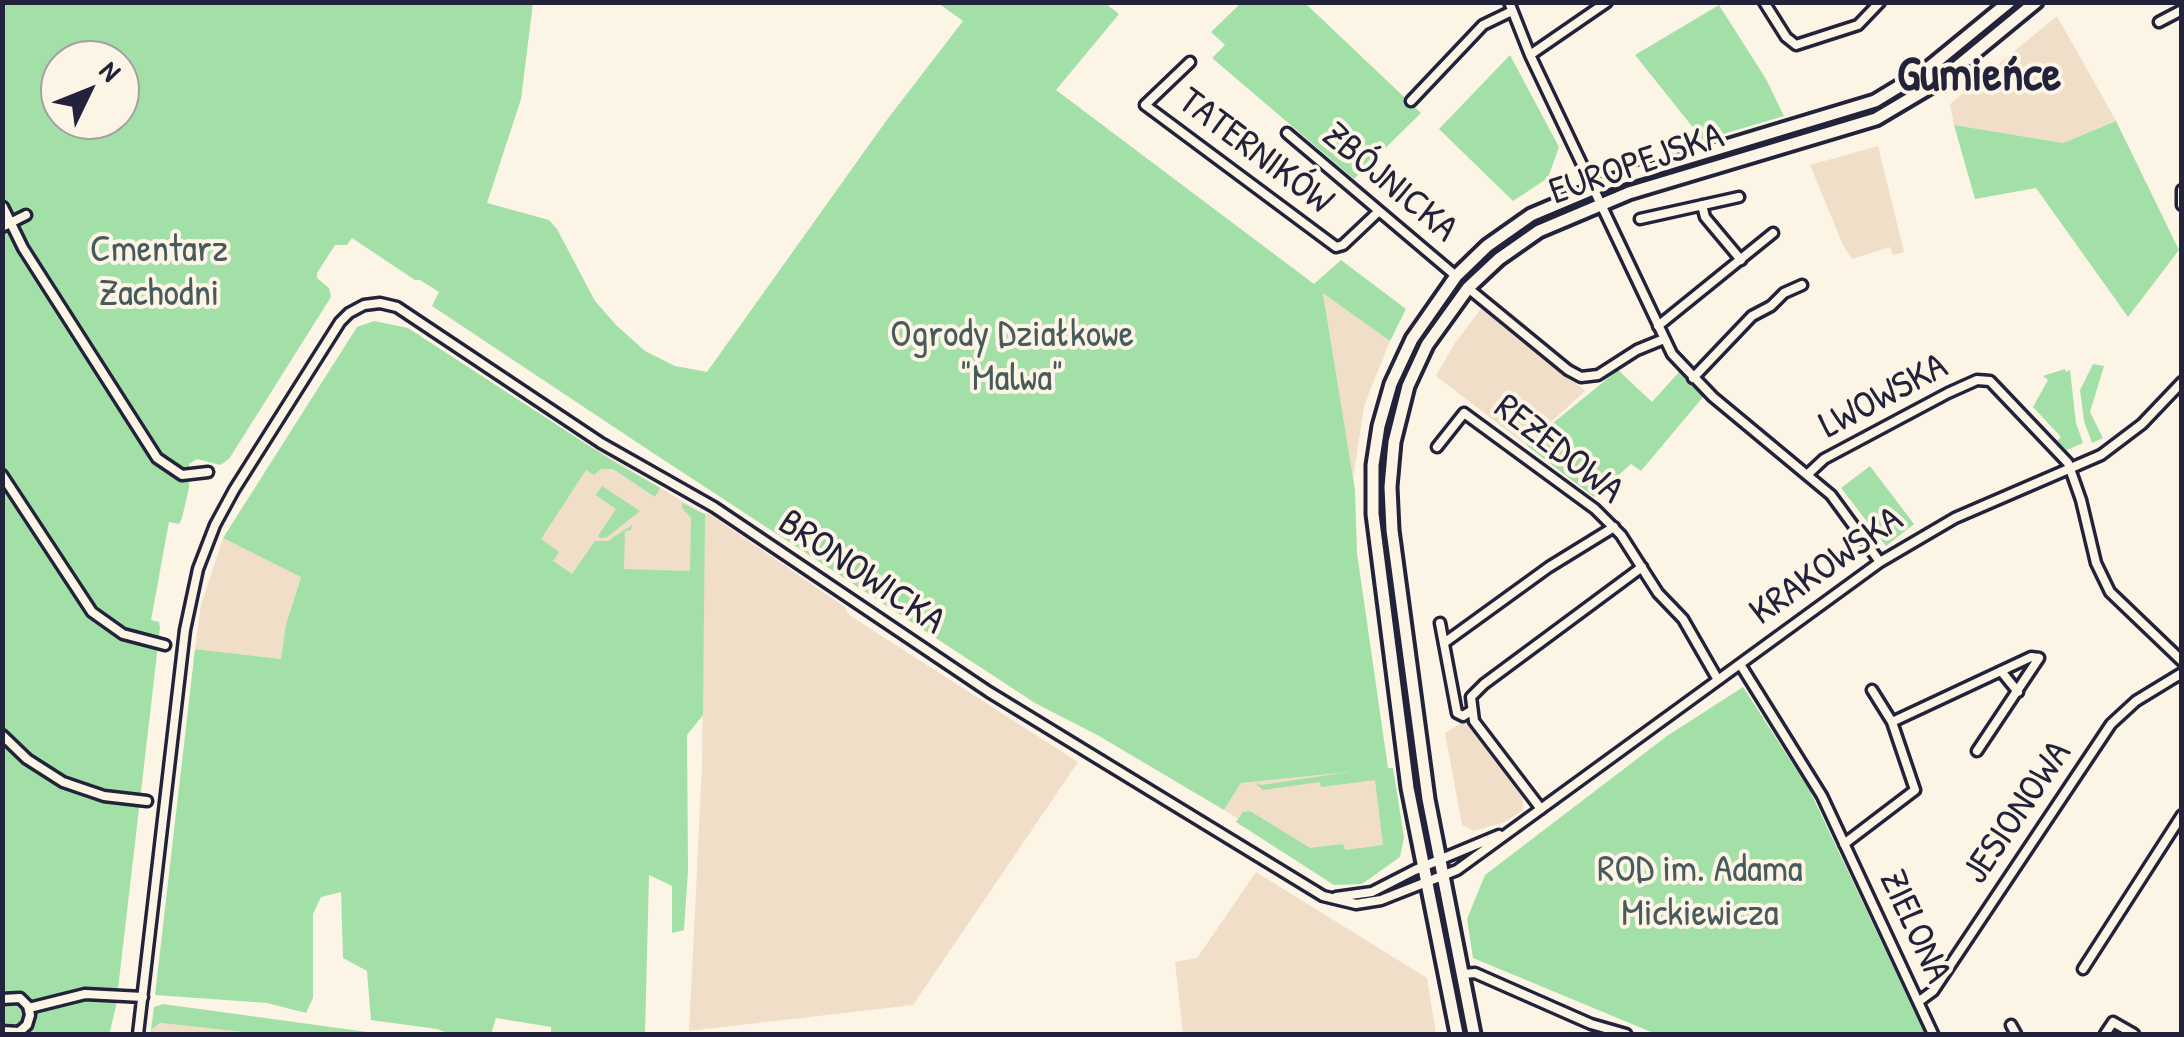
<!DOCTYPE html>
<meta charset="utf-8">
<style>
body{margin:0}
#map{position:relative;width:2184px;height:1037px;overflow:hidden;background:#fcf5e5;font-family:"Patrick Hand",sans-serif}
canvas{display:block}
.frame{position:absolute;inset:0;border:5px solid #22223b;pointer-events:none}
.north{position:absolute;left:40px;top:40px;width:100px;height:100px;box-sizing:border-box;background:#fcf5e5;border:2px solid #a5a1a1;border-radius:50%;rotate:47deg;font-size:28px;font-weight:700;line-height:40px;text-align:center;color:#22223b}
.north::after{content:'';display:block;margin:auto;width:35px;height:45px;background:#22223b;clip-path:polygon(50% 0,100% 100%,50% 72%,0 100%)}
</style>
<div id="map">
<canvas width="2184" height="1037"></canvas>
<div class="frame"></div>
<div class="north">N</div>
</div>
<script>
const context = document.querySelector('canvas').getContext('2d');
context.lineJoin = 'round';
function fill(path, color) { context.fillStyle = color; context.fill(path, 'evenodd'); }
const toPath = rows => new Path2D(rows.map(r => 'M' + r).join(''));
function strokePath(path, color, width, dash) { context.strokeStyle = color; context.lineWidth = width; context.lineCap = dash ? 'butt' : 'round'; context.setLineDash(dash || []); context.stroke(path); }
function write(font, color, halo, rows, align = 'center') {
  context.font = font + ' "Patrick Hand",sans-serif'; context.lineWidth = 8; context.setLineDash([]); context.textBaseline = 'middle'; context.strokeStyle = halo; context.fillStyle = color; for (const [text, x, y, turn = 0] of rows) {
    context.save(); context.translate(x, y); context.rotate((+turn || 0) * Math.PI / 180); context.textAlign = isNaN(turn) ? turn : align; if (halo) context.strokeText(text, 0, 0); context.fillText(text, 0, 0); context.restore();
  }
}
fill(toPath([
 [2057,16,2116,121,2063,143,1954,125,1950,104],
 [1878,146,1904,252,1893,255,1890,247,1852,259,1843,245,1810,165],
 [1323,291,1390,341,1364,406,1353,479],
 [1483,306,1585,391,1526,445,1436,376,1455,343],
 [594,448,704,514,708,513,845,607,849,615,1078,762,913,1005,689,1031,702,766,704,584,508,579],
 [223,538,301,576,286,624,281,659,195,649,201,605],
 [1466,720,1523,798,1523,810,1505,822,1474,831,1462,825,1445,733],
 [1388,768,1399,853,1339,883,1224,810,1241,783],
 [1256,872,1427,978,1436,1034,1183,1034,1175,962,1197,958],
 [160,1023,262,1034,150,1034,151,1030]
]), '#f1dec9');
fill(toPath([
 [2,3,533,3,521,99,487,203,549,220,557,229,595,301,616,325,645,351,675,366,707,372,886,121,963,21,938,3,1105,3,1119,14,1056,90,1314,284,1341,260,1406,309,1390,341,1323,293,1355,490,1357,553,1388,768,1393,768,1404,837,1400,857,1362,884,1334,885,1236,822,1243,812,1250,811,1310,848,1343,844,1345,850,1383,845,1375,780,1321,787,1320,782,1263,790,1255,783,1261,785,1350,772,1241,783,1224,810,1099,736,1035,703,650,451,432,306,439,292,420,280,415,280,352,238,347,245,335,245,317,273,317,278,329,288,331,297,229,459,220,465,197,459,189,464,189,488,182,518,179,524,169,522,151,620,159,622,160,628,116,1006,110,1031,108,1034,3,1034],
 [60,60,120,60,120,120,60,120],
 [1241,3,1305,3,1421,113,1354,179,1212,58,1225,45,1211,32],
 [1719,5,1766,79,1784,116,1703,140,1635,55],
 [1510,55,1559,147,1548,178,1513,201,1439,129],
 [2116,121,2179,250,2128,317,2036,188,1975,199,1954,125,2063,143],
 [374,321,408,328,611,460,660,488,655,497,613,469,601,469,594,475,586,470,541,539,559,552,553,561,572,574,595,541,608,541,632,525,631,530,625,531,624,569,690,571,691,518,682,508,682,503,705,514,703,715,687,735,688,870,684,930,672,933,672,886,649,875,645,1034,551,1034,551,1027,496,1018,491,1034,450,1034,437,1029,371,1020,367,971,343,958,341,892,321,897,313,914,313,998,306,1013,267,1003,155,995,195,649,281,659,286,624,301,577,223,538,357,327],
 [2093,364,2104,366,2090,412,2103,438,2092,443,2084,421,2080,390],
 [2065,369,2066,372,2070,370,2076,423,2083,443,2067,450,2057,441,2061,437,2033,407,2048,380,2043,376],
 [1618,370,1652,402,1679,372,1703,397,1641,471,1631,464,1594,497,1526,445],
 [1870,466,1914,524,1886,546,1841,488],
 [602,486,640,511,607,537,601,538,598,536,616,509,596,495],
 [1743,687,1809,789,1925,1034,1656,1034,1473,958,1467,919,1485,875,1667,736],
 [163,1004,382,1034,262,1034,160,1023,151,1030,154,1007]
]), '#a2e0a8');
const street = toPath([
 [1509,2,1530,55,1672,354,1713,397,1831,495,1880,562],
 [1764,2,1786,37,1796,45,1858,25,1880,2],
 [2159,22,2182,10],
 [1530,55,1607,2],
 [1190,62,1145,105,1336,247,1343,245,1379,211],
 [1411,101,1483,25,1512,11],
 [1287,133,1456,276],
 [2182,190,2182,205],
 [1702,205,1705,217,1741,260],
 [3,207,23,248,157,458,182,475,208,472],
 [1640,219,1739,197],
 [2,227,26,215],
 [1468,288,1568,370,1581,377,1598,375,1637,350,1664,339],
 [1658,326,1773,233],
 [1693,378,1752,316,1771,306,1784,293,1802,285],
 [1437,447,1464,413,1595,509,1621,535,1658,593,1683,619,1718,680],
 [1808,474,1824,459,1948,393,1977,380,1990,381,2068,463,2081,500,2096,563,2110,592,2182,661],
 [2,475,92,612,123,634,165,645],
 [1440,623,1457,713,1463,716,1471,711],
 [1444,643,1549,567,1614,527],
 [1740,664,1822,796,1933,1034],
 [2001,671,2018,692],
 [1892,722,2031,657,2039,658],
 [2,735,27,759,63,782,104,796,147,801],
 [1977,751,2039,658],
 [1541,809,1474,721,1471,697,1484,684,1642,567],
 [1844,844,1915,790,1892,722,1872,690],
 [1336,897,1372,892,1415,870,1499,835],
 [2083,969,2182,815],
 [1464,974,1475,973,1591,1024,1626,1034],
 [2,999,20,998,28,1006,30,1015,27,1025,19,1032,2,1031],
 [1918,1002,1933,991,2111,724,2136,701,2182,673],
 [29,1008,85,994,143,997],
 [2011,1025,2016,1034],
 [138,1034,185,630,198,569,215,525,234,490,340,322,349,313,364,305,380,303,397,307,601,443,714,507,989,692,1323,896,1356,904,1381,900,1457,870,1880,562,1955,518,2101,455,2142,424,2182,382],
 [2105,1034,2113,1022,2134,1034]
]);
const secondary = toPath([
 [1457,1034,1408,788,1373,514,1373,465,1379,426,1391,384,1412,339,1456,276,1487,246,1531,215,1614,180,1875,101,1926,70,2009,2],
 [1474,1034,1428,799,1392,530,1390,487,1394,442,1408,386,1427,345,1468,288,1499,259,1539,231,1629,193,1876,119,1940,81,2036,2]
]);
strokePath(street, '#22223b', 15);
strokePath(secondary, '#22223b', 19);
strokePath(street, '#fcf5e5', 8);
strokePath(secondary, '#fcf5e5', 11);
write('38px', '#22223b', '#fcf5e5', [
 ["TATERNIKÓW",1255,152,37],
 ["EUROPEJSKA",1637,165,-19],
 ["ZBÓJNICKA",1389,183,40],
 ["LWOWSKA",1884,397,-28],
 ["REZEDOWA",1558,450,38],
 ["KRAKOWSKA",1827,567,-35],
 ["BRONOWICKA",861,573,34],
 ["JESIONOWA",2018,813,-56],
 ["ZIELONA",1914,927,65]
]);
write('38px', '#485b5c', '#fcf5e5', [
 ["Cmentarz",159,251],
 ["Zachodni",159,295],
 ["Ogrody Działkowe",1012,336],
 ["\"Malwa\"",1012,380],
 ["ROD im. Adama",1700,871],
 ["Mickiewicza",1700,915]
]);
write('bold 48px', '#22223b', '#fcf5e5', [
 ["Gumieńce",1979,77]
]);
</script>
